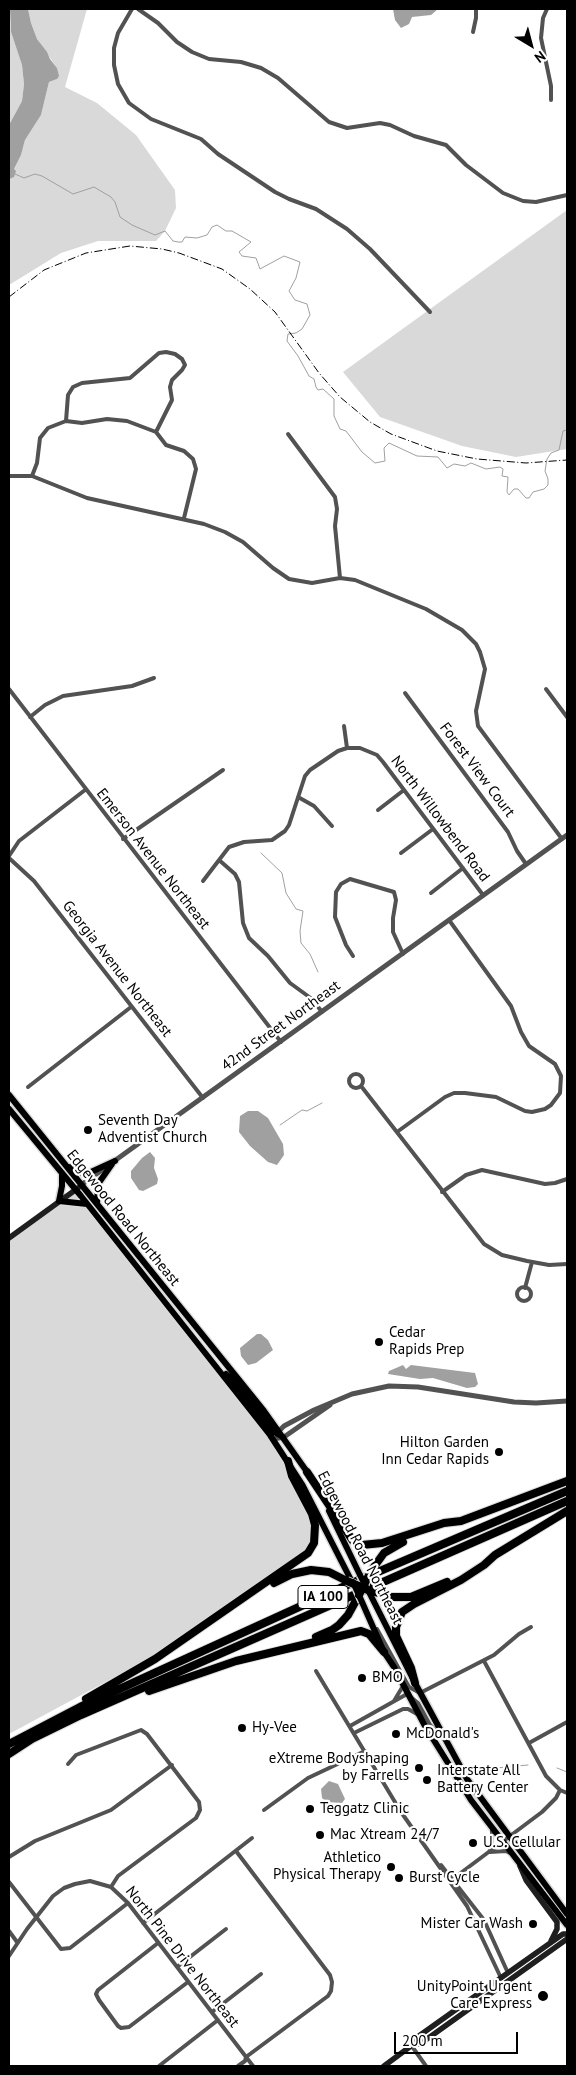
<!DOCTYPE html>
<style>
body{margin:0}
#map{position:relative;width:576px;height:2075px;overflow:hidden;background:#fff;font-family:"PT Sans",sans-serif}
canvas{display:block}
.frame{position:absolute;inset:0;border:10px solid #000;pointer-events:none}
.north{position:absolute;left:506px;top:20px;width:50px;height:50px;-webkit-text-stroke:4px #fff;paint-order:stroke;rotate:143deg;font-size:14px;font-weight:700;line-height:20px;text-align:center;color:#000}
.north::after{content:'';display:block;margin:auto;width:18px;height:22px;background:#000;clip-path:polygon(50% 0,100% 100%,50% 72%,0 100%)}
.scale{position:absolute;left:394px;top:2032px;width:124px;height:22px;box-sizing:border-box;border:2px solid #000;border-top:0;padding-left:6px;font-size:15px;line-height:18px;white-space:nowrap;color:#000;-webkit-text-stroke:4px #fff;paint-order:stroke}
</style>
<div id="map">
<canvas width="576" height="2075"></canvas>
<div class="frame"></div>
<div class="north">N</div>
<div class="scale">200 m</div>
</div>
<script>
const context = document.querySelector('canvas').getContext('2d');
context.lineJoin = 'round';
function fill(path, color) { context.fillStyle = color; context.fill(path, 'evenodd'); }
const toPath = rows => new Path2D(rows.map(r => 'M' + r).join(''));
function strokePath(path, color, width, dash) { context.strokeStyle = color; context.lineWidth = width; context.lineCap = dash ? 'butt' : 'round'; context.setLineDash(dash || []); context.stroke(path); }
function write(font, color, halo, rows, align = 'center') {
  context.font = font + ' "PT Sans",sans-serif'; context.lineWidth = 4.5; context.setLineDash([]); context.textBaseline = 'middle'; context.strokeStyle = halo; context.fillStyle = color; for (const [text, x, y, turn = 0] of rows) {
    context.save(); context.translate(x, y); context.rotate((+turn || 0) * Math.PI / 180); context.textAlign = isNaN(turn) ? turn : align; if (halo) context.strokeText(text, 0, 0); context.fillText(text, 0, 0); context.restore();
  }
}
fill(toPath([
 [9,9,11,32,22,65,24,84,22,101,9,125],
 [28,9,87,9,65,87,97,103,136,135,175,190,176,208,165,231,156,241,98,241,61,253,9,285,9,179,21,155,25,140,41,115,49,82,57,79,57,68,37,39,31,23],
 [567,210,567,449,516,457,462,446,380,417,343,372],
 [76,1190,288,1461,315,1525,308,1553,150,1658,9,1734,9,1238]
]), '#d9d9d9');
fill(toPath([
 [10,9,28,9,31,23,37,39,47,52,50,59,57,68,59,76,57,79,49,82,41,115,25,140,21,155,14,169,16,171,14,177,9,179,9,125,22,101,24,84,22,65,11,32],
 [393,9,438,9,431,15,412,17,409,24,401,28,395,20],
 [248,1111,258,1111,268,1118,283,1144,284,1155,277,1165,268,1162,250,1146,239,1132,240,1116],
 [150,1152,155,1158,154,1168,158,1179,157,1184,143,1191,139,1190,131,1178,131,1171,142,1158],
 [257,1334,261,1334,268,1340,273,1350,256,1363,248,1365,241,1356,240,1348],
 [403,1365,406,1369,411,1365,475,1373,478,1384,475,1387,467,1388,433,1378,420,1379,388,1374,389,1371],
 [329,1781,338,1784,345,1799,342,1803,327,1802,322,1798,321,1789]
]), '#a0a0a0');
strokePath(toPath([
 [15,174,24,178,35,174,42,176,73,194,94,187,111,197,115,202,120,217,132,225,155,235,165,231,173,241,178,242,182,242,185,237,197,238,207,235,212,227,217,225,226,231,232,231,251,242,239,252,242,256,256,258,260,269,284,256,300,262,296,278,289,291,295,300,307,304,310,315,302,329,296,333,288,334,287,341,298,356,309,376,314,379,316,387,318,390,323,389,334,399,334,416,340,429,346,431,362,452,375,463,385,461,384,448,389,443,417,456,438,457,447,468,454,464,465,466,471,463,486,469,500,467,503,469,502,476,508,477,507,492,509,495,514,489,518,489,526,498,529,498,533,492,544,489,548,485,548,479,545,471,547,459,551,453,559,450,563,431,567,430],
 [261,853,282,873,286,893,296,909,303,911,300,931,301,943,310,954,318,972],
 [280,1125,302,1110,307,1111,322,1103],
 [472,1766,496,1768,528,1765],
 [557,1768,567,1772],
 [115,2066,116,2066]
]), '#a0a0a0', 1);
const primary = toPath([
 [9,1095,264,1411,310,1476],
 [9,1109,81,1196,270,1435,303,1486,351,1580],
 [69,1167,82,1173,91,1172,115,1161],
 [62,1173,62,1186,59,1201,87,1204],
 [97,1204,98,1184,112,1164],
 [226,1374,239,1387,274,1432,283,1437],
 [329,1511,360,1575],
 [368,1590,415,1683,467,1779,567,1914],
 [362,1602,384,1652,394,1667,425,1726,471,1800,567,1925]
]);
const motorway = toPath([
 [307,1472,353,1541,362,1545,382,1543,444,1523,461,1521,567,1481],
 [371,1571,384,1553,403,1542],
 [274,1583,292,1574,311,1570,329,1572,347,1581],
 [368,1590,392,1597,411,1597,447,1582],
 [316,1637,332,1630,339,1625,348,1615,359,1595],
 [415,1683,411,1668,396,1636,396,1627,402,1612,414,1604,461,1580,484,1565,495,1555,567,1511],
 [149,1691,236,1661,361,1631,369,1634,384,1652],
 [86,1699,155,1659,308,1553,314,1543,315,1525,312,1514,292,1476,288,1461],
 [9,1744,80,1707,345,1586,567,1491],
 [9,1754,32,1739,81,1715,567,1501]
]);
strokePath(primary, '#dbdbdb', 9);
strokePath(motorway, '#dbdbdb', 10);
strokePath(toPath([
 [132,9,118,33,114,48,114,65,118,84,129,103,151,119,201,139,218,154,275,192,289,199,316,209,347,229,370,249,430,312],
 [138,9,158,23,177,42,192,52,209,59,241,62,261,68,278,78,329,122,347,128,380,123,390,125,414,136,446,145,466,165,503,193,523,201,536,202,567,195],
 [547,9,543,18,541,38,551,86,551,100],
 [473,32,476,18,476,9],
 [66,421,68,395,73,387,82,383,130,378,159,353,166,352,175,354,182,359,185,365,182,370,172,380,170,387,172,400,156,432],
 [288,434,335,497,337,509,335,526,340,578],
 [9,476,32,476,87,498,204,524,225,532,243,542,273,568,289,579,312,583,340,578,355,580,426,609,462,630,476,644,480,652,485,669,476,711,478,726,562,839],
 [32,476,37,463,40,438,48,428,66,421,82,423,107,419,127,421,156,432,166,445,184,451,193,459,196,469,184,518],
 [9,689,281,1042],
 [546,689,567,717],
 [405,693,508,832,517,851,526,864],
 [30,717,45,705,63,696,132,686,154,678],
 [344,726,347,748],
 [298,797,314,806,332,826],
 [378,810,404,790],
 [123,839,223,770],
 [401,853,433,829],
 [9,856,19,841,85,790],
 [9,858,34,881,203,1098],
 [219,860,235,874,239,882,243,923,249,938,268,956,290,983,312,999,322,1012],
 [203,881,229,847,244,842,272,840,285,831,289,825,305,776,310,770,338,751,347,748,360,748,377,755,383,762,483,895],
 [431,893,463,868],
 [353,956,346,945,335,917,336,892,341,884,350,879,394,892,396,900,393,918,393,932,403,954],
 '349 1081a7 7 0 1 1 14 0a7 7 0 1 1-14 0Z',
 [361,1086,484,1244,502,1255,527,1261,549,1265,567,1264],
 [28,1087,131,1007],
 [397,1132,445,1097,454,1093,465,1093,496,1097,525,1111,532,1112,545,1109,551,1105,560,1093,561,1076,555,1064,529,1046,521,1032,511,1006,449,920],
 [442,1192,466,1175,482,1170,545,1184,555,1183,567,1179],
 '517 1294a7 7 0 1 1 14 0a7 7 0 1 1-14 0Z',
 [525,1288,532,1262],
 [377,1629,409,1687,420,1693,494,1655,519,1634,531,1627],
 [484,1661,546,1776,560,1790,567,1793],
 [316,1671,401,1812,467,1906,501,1978],
 [394,1701,403,1686],
 [350,1726,407,1694,418,1703,430,1725,442,1737],
 [354,1733,403,1709,408,1709,417,1714],
 [529,1743,567,1722],
 [68,1764,76,1755,141,1730,147,1734,199,1802,200,1810,196,1818,118,1876,111,1887],
 [264,1810,308,1778,365,1751],
 [236,1851,330,1975,332,1982,331,1991,328,1996,246,2057,245,2061,238,2066],
 [489,1852,492,1845,492,1830],
 [490,1852,506,1851,510,1853],
 [9,1857,35,1841,111,1810,172,1765],
 [441,1865,484,1920,508,1973],
 [450,1881,542,1812,556,1798,560,1790],
 [9,1882,61,1949,70,1948,128,1903],
 [143,1923,252,1838],
 [9,1931,17,1942],
 [158,1943,98,1990,96,1994,99,2000,118,2026,121,2028,129,2027,188,1982],
 [9,1956,27,1929,53,1896,64,1888,75,1884,90,1881,111,1887,128,1903,253,2066],
 [177,1967,226,1929],
 [212,2012,261,1974],
 [411,2045,426,2066],
 [159,2066,218,2020]
]), '#525252', 4);
strokePath(toPath([
 [81,1185,567,835],
 [277,1433,284,1426,314,1410,352,1394,389,1386,418,1387,514,1402,536,1403,567,1401],
 [273,1439,284,1437,330,1405]
]), '#525252', 5);
strokePath(toPath([
 [9,1238,78,1188],
 [520,1866,526,1880,557,1922,557,1929,551,1941],
 [567,1934,563,1934,461,2006,416,2038,415,2043,420,2044,567,1939],
 [384,2066,415,2043]
]), '#1f1f1f', 5.5);
strokePath(primary, '#000', 6);
strokePath(motorway, '#000', 8);
strokePath(toPath([
 [9,297,44,270,86,253,130,246,162,249,179,253,222,269,250,289,275,312,319,373,340,397,370,422,391,434,437,451,477,459,526,463,567,460]
]), '#000', 1, [8, 2.5, 1, 2.5]);
const primaryBridge = toPath([
 [360,1575,366,1587],
 [353,1582,362,1602]
]);
const motorwayBridge = toPath([
 [347,1581,368,1590],
 [359,1595,371,1571]
]);
strokePath(primaryBridge, '#dbdbdb', 9, []);
strokePath(motorwayBridge, '#dbdbdb', 10, []);
strokePath(primaryBridge, '#000', 6);
strokePath(motorwayBridge, '#000', 8);
for (const [x, y, r, color] of [
 [88,1130,5,"#000"],
 [379,1342,5,"#000"],
 [499,1452,5,"#000"],
 [362,1678,5,"#000"],
 [242,1728,5,"#000"],
 [396,1734,5,"#000"],
 [419,1768,5,"#000"],
 [427,1780,5,"#000"],
 [310,1809,5,"#000"],
 [320,1835,5,"#000"],
 [473,1843,5,"#000"],
 [391,1867,5,"#000"],
 [399,1878,5,"#000"],
 [533,1924,5,"#000"],
 [543,1996,6,"#000"]
]) { const dot = new Path2D(); dot.arc(x, y, r, 0, 2 * Math.PI); context.fillStyle = color; context.fill(dot); strokePath(dot, '#fff', 2); }
for (const [x, y, w] of [
 [323,1597,50]
]) { const box = new Path2D(); box.roundRect(x - w / 2, y - 11.5, w, 23, 4); context.fillStyle = '#fff'; context.fill(box); strokePath(box, '#000', 1); }
write('bold 14px', '#000', null, [
 ["IA 100",323,1597]
]);
write('15px', '#000', '#fff', [
 ["Forest View Court",477,770,53],
 ["North Willowbend Road",440,819,53],
 ["Emerson Avenue Northeast",153,859,52],
 ["Georgia Avenue Northeast",117,969,52],
 ["42nd Street Northeast",281,1026,-36],
 ["Edgewood Road Northeast",123,1218,51],
 ["Edgewood Road Northeast",360,1548,63],
 ["North Pine Drive Northeast",182,1957,52]
]);
write('15px', '#000', '#fff', [
 ["Seventh Day",98,1121],
 ["Adventist Church",98,1138],
 ["Cedar",389,1333],
 ["Rapids Prep",389,1350],
 ["Hilton Garden",489,1443,"right"],
 ["Inn Cedar Rapids",489,1460,"right"],
 ["BMO",372,1678],
 ["Hy-Vee",252,1728],
 ["McDonald's",406,1734],
 ["eXtreme Bodyshaping",409,1759,"right"],
 ["by Farrells",409,1776,"right"],
 ["Interstate All",437,1771],
 ["Battery Center",437,1788],
 ["Teggatz Clinic",320,1809],
 ["Mac Xtream 24/7",330,1835],
 ["U.S. Cellular",483,1843],
 ["Athletico",381,1858,"right"],
 ["Physical Therapy",381,1875,"right"],
 ["Burst Cycle",409,1878],
 ["Mister Car Wash",523,1924,"right"],
 ["UnityPoint Urgent",532,1987,"right"],
 ["Care Express",532,2004,"right"]
], 'left');
</script>
